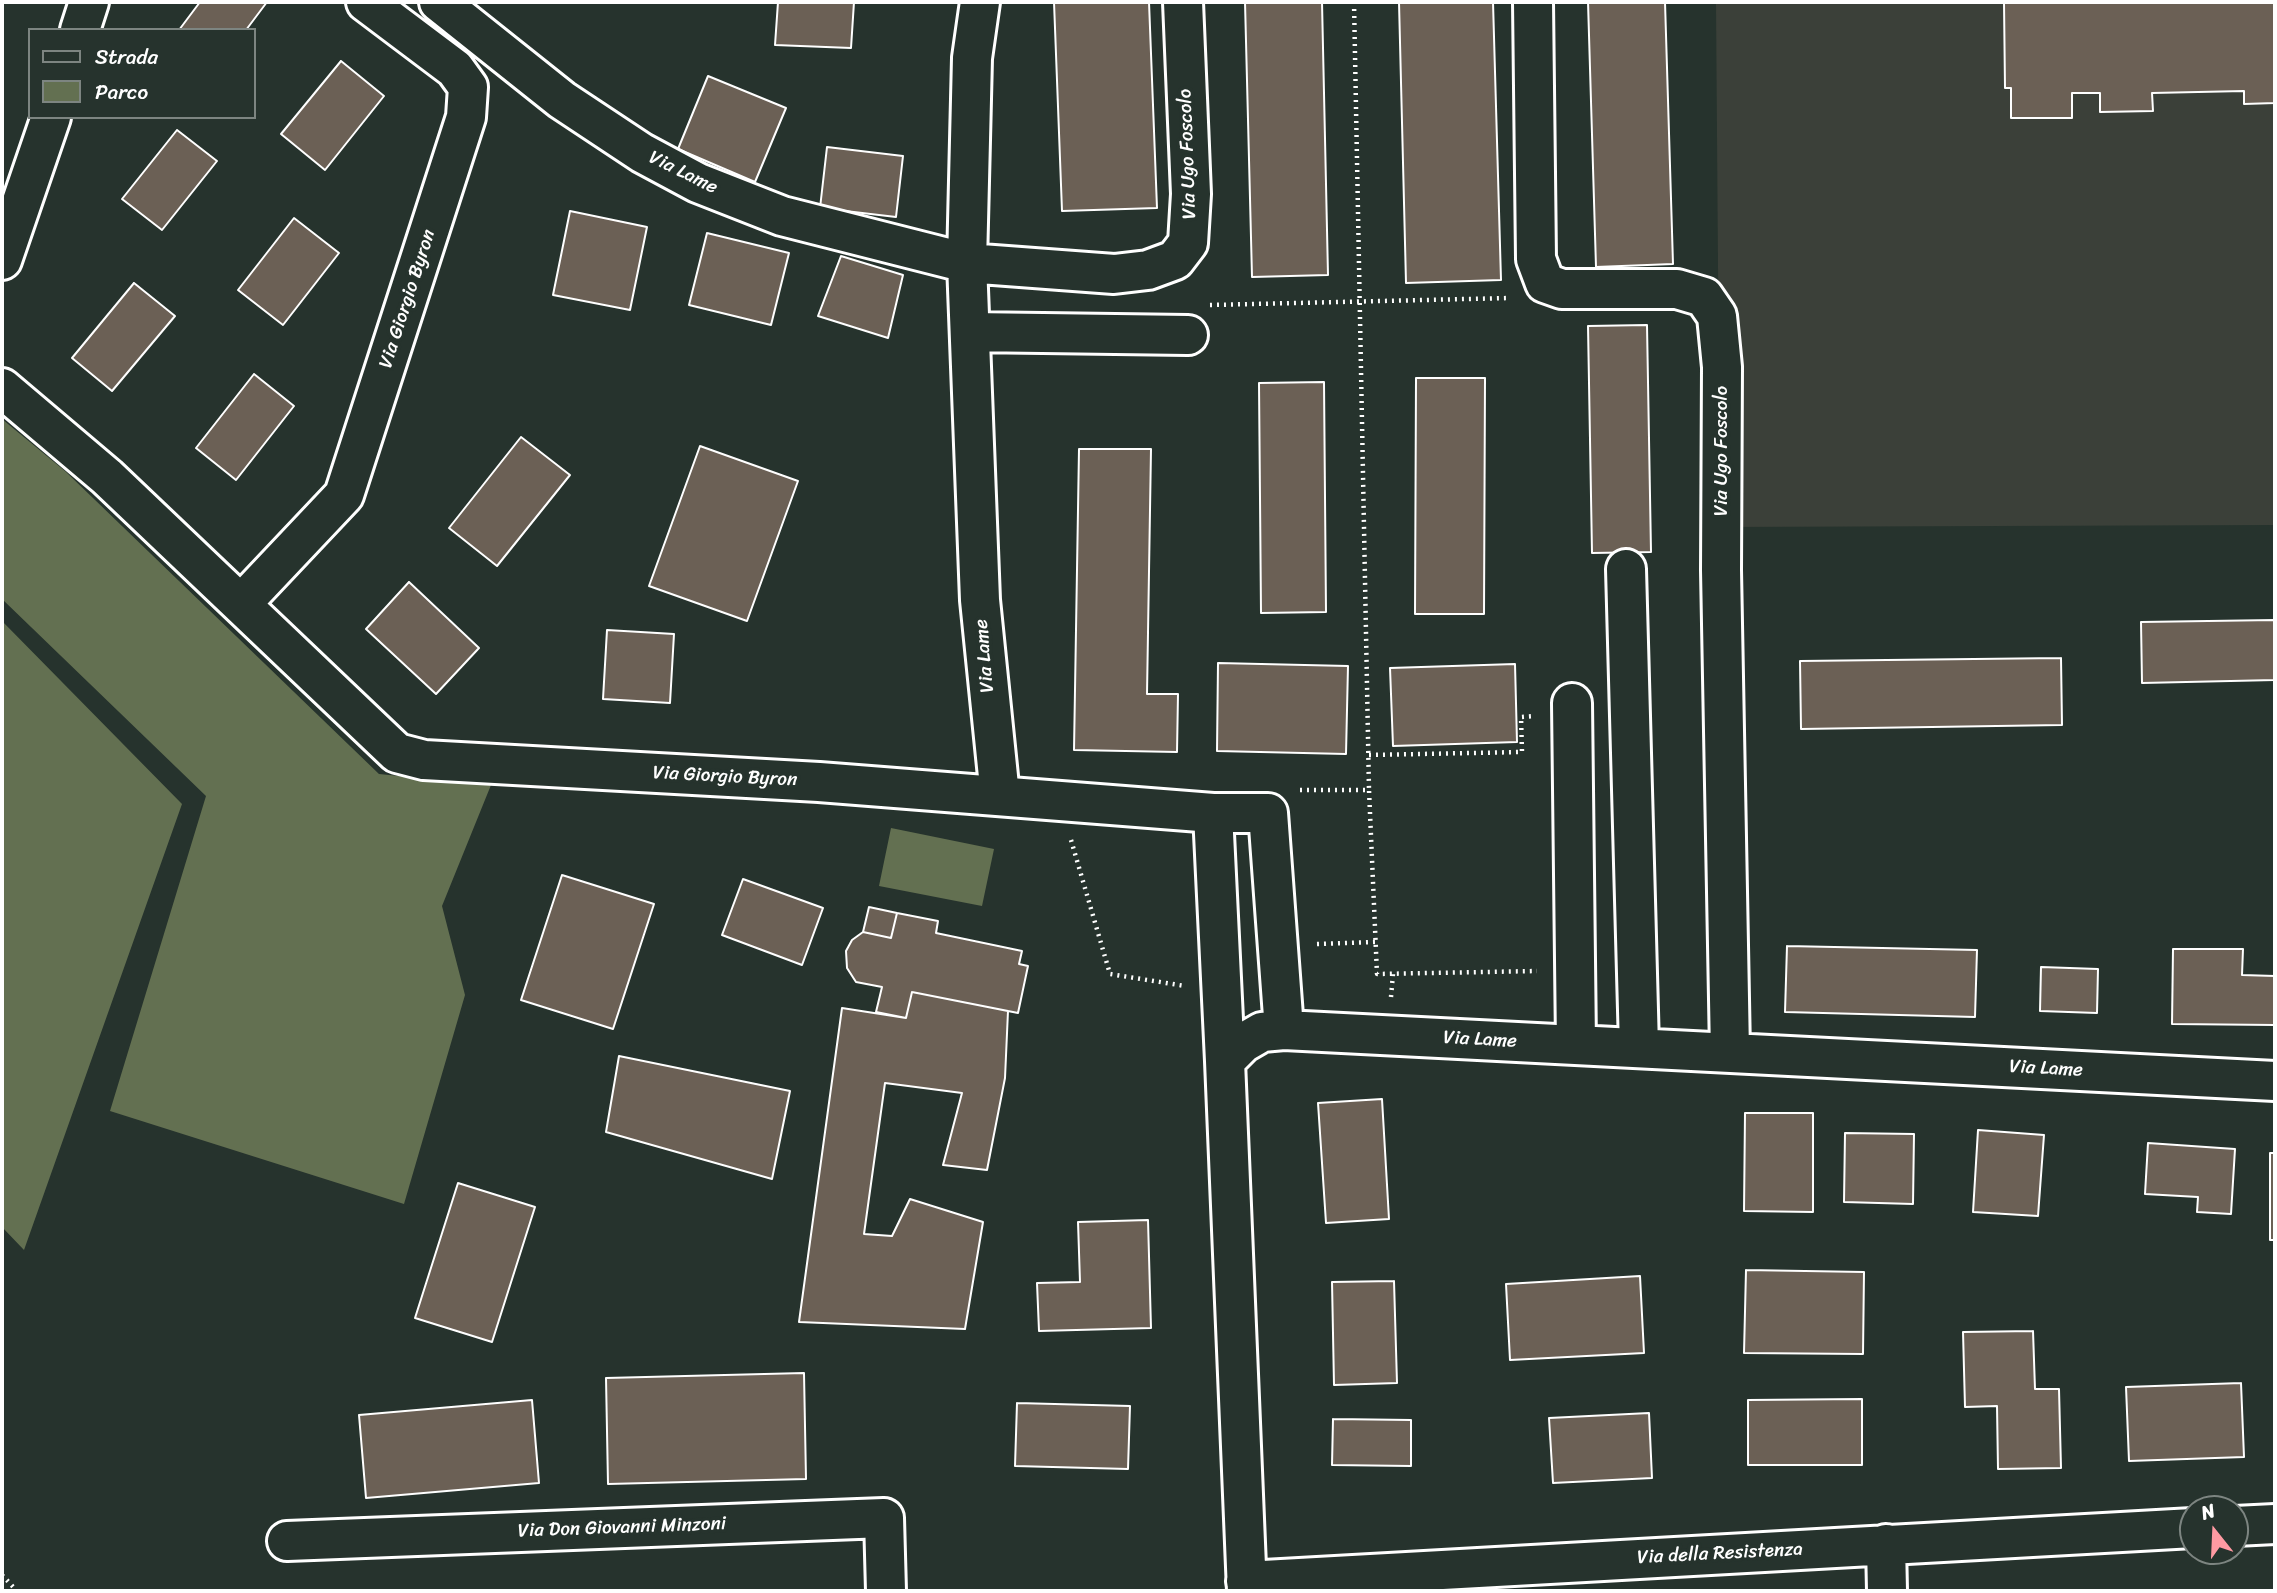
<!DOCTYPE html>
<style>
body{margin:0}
#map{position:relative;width:2277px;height:1593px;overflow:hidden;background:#26332d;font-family:Sriracha,sans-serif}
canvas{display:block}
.frame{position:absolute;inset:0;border:4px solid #fff;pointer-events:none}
.legend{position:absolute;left:28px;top:28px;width:228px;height:91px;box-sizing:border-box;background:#26332d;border:2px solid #7d8581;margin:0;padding:9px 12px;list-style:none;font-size:21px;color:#fff}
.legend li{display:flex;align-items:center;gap:14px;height:35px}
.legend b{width:35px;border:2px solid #7d8581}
.north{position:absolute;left:2179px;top:1495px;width:70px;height:70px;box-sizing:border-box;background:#26332d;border:2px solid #7d8581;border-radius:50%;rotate:342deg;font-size:19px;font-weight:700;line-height:28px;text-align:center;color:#fff}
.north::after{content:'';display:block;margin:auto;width:24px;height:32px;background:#ff9aa2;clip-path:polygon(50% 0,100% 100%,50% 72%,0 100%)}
</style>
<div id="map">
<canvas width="2277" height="1593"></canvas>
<div class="frame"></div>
<ul class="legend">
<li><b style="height:9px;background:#26332d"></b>Strada</li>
<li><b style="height:19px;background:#637051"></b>Parco</li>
</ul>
<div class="north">N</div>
</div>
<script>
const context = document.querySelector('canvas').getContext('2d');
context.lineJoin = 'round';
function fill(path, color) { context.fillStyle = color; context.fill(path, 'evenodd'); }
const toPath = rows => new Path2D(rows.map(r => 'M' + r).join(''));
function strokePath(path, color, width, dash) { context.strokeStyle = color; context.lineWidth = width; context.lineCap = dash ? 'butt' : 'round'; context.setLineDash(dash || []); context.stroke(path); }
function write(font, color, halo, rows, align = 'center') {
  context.font = font + ' Sriracha,sans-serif'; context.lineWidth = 7; context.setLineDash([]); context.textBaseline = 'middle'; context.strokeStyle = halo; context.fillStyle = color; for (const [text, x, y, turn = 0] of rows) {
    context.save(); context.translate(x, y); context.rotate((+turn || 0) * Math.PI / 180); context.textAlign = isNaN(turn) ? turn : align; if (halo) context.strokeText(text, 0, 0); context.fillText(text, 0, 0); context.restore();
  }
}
fill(toPath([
 [1716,2,2275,2,2275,525,1720,527]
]), '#3b4039');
fill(toPath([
 [2,419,65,471,379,774,491,785,442,906,465,995,404,1204,110,1111,206,796,2,599],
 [2,621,182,804,24,1250,2,1227],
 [891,828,994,849,982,906,879,886]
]), '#637051');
const building = toPath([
 [200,2,267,2,246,30,179,30,200,2],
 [778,2,854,2,851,48,775,45,778,2],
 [1054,2,1149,2,1157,208,1062,211,1054,2],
 [1245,2,1322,2,1328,275,1252,277,1245,2],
 [1399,2,1493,2,1501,280,1406,283,1399,2],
 [1588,2,1665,2,1673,264,1596,267,1588,2],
 [2004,2,2275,2,2275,103,2244,104,2244,91,2152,93,2153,111,2100,112,2100,93,2072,93,2072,118,2011,118,2011,88,2005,88,2004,2],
 [341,61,384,96,325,170,281,134,341,61],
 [708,76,786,108,755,182,678,149,708,76],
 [177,130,217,161,162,230,122,199,177,130],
 [827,147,903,156,896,217,820,208,827,147],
 [570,211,647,227,630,310,553,295,570,211],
 [294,218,339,253,283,325,238,290,294,218],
 [707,233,789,253,771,325,689,305,707,233],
 [841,256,903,275,888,338,818,316,841,256],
 [134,283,175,316,112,391,72,358,134,283],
 [1647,325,1651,552,1592,553,1588,326,1647,325],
 [254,374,294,406,236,480,196,448,254,374],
 [1416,378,1485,378,1484,614,1415,614,1416,378],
 [1324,382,1326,612,1261,613,1259,383,1324,382],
 [521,437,570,475,497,566,449,528,521,437],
 [700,446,798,481,747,621,649,586,700,446],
 [1079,449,1151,449,1147,694,1178,694,1177,752,1074,750,1079,449],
 [409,582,479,648,436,694,366,629,409,582],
 [2275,620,2275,680,2142,683,2141,622,2275,620],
 [607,630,674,634,670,703,603,699,607,630],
 [2061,658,2062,725,1801,729,1800,661,2061,658],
 [1218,663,1348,666,1346,754,1217,751,1218,663],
 [1515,664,1517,742,1393,746,1390,668,1515,664],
 [562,875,654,904,613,1029,521,1000,562,875],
 [743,879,823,908,802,965,722,935,743,879],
 [869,907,897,913,891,938,863,932,869,907],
 [897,913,938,921,936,933,1022,951,1019,964,1028,966,1018,1013,912,992,906,1018,876,1012,882,987,856,982,847,968,846,951,852,940,863,932,891,938,897,913],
 [1787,946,1977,950,1975,1017,1785,1012,1787,946],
 [2173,949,2243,949,2242,975,2275,976,2275,1025,2172,1024,2173,949],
 [2041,967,2098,969,2097,1013,2040,1011,2041,967],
 [912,992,1008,1011,1005,1078,987,1170,943,1165,962,1093,885,1083,864,1234,892,1236,910,1199,983,1222,965,1329,799,1322,842,1008,906,1018,912,992],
 [619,1056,790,1091,772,1179,606,1132,619,1056],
 [1382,1099,1389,1219,1326,1223,1318,1103,1382,1099],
 [1745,1113,1813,1113,1813,1212,1744,1211,1745,1113],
 [1978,1130,2044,1135,2038,1216,1973,1212,1978,1130],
 [1845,1133,1914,1134,1913,1204,1844,1202,1845,1133],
 [2148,1143,2235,1149,2231,1214,2197,1212,2198,1197,2145,1194,2148,1143],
 [2270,1153,2275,1153,2275,1240,2270,1240,2270,1153],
 [458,1183,535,1207,492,1342,415,1318,458,1183],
 [1148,1220,1151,1328,1039,1331,1037,1283,1080,1282,1078,1222,1148,1220],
 [1746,1270,1864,1272,1863,1354,1744,1353,1746,1270],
 [1640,1276,1644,1353,1510,1360,1506,1284,1640,1276],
 [1394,1281,1397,1383,1334,1385,1332,1282,1394,1281],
 [2033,1331,2035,1389,2059,1389,2061,1468,1998,1469,1997,1406,1965,1407,1963,1332,2033,1331],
 [804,1373,806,1479,608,1484,606,1378,804,1373],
 [2241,1383,2244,1457,2129,1461,2126,1387,2241,1383],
 [1862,1399,1862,1465,1748,1465,1748,1400,1862,1399],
 [532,1400,539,1483,366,1498,359,1415,532,1400],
 [1017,1403,1130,1406,1128,1469,1015,1466,1017,1403],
 [1649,1413,1652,1478,1553,1483,1549,1418,1649,1413],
 [1333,1419,1411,1420,1411,1466,1332,1465,1333,1419]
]);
fill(building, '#6b6055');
strokePath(building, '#fff', 2);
const minor = toPath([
 [439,2,562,100,642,153,698,183,782,216,967,263,1114,274,1148,270,1175,260,1188,243,1191,194,1183,2],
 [980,2,972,58,967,263,980,600,1000,796],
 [1533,2,1536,259,1545,283,1562,289,1677,289,1704,297,1717,316,1722,367,1721,570,1730,1052],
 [80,30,89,2],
 [2,260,51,117],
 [970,332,1188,335],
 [2,388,107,477,397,753,424,760,819,782,1213,813,1268,813,1284,1030],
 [1626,569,1639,1047],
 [242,603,344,495,466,117,468,87,455,69,366,2],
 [1572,703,1576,1045],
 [1213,813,1225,1061],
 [2235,1526,2275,1524],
 [287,1541,884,1518,886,1591],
 [1886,1544,1887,1591],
 [1246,1581,2193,1528],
 [1247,1591,1225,1061,1243,1043,1262,1032,1284,1030,2275,1081]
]);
strokePath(minor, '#fff', 44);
strokePath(toPath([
 [1354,2,1369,790],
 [1210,305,1510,298],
 [1369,755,1522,752,1521,717,1535,716],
 [1300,790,1369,790,1377,974,1537,971],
 [1071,840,1110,974,1185,986],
 [1317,944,1375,942],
 [1391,997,1393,974],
 [2,1575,17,1591]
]), '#fff', 4.5, [2, 5]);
strokePath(minor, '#26332d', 38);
write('19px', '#fff', '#26332d', [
 ["Via Ugo Foscolo",1188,154,-92],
 ["Via Lame",683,173,26],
 ["Via Giorgio Byron",408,299,-72],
 ["Via Ugo Foscolo",1722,451,-90],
 ["Via Lame",985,656,-95],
 ["Via Giorgio Byron",725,777,3],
 ["Via Lame",1480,1040,3],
 ["Via Lame",2046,1069,3],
 ["Via Don Giovanni Minzoni",622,1528,-2],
 ["Via della Resistenza",1720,1554,-3]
]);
</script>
